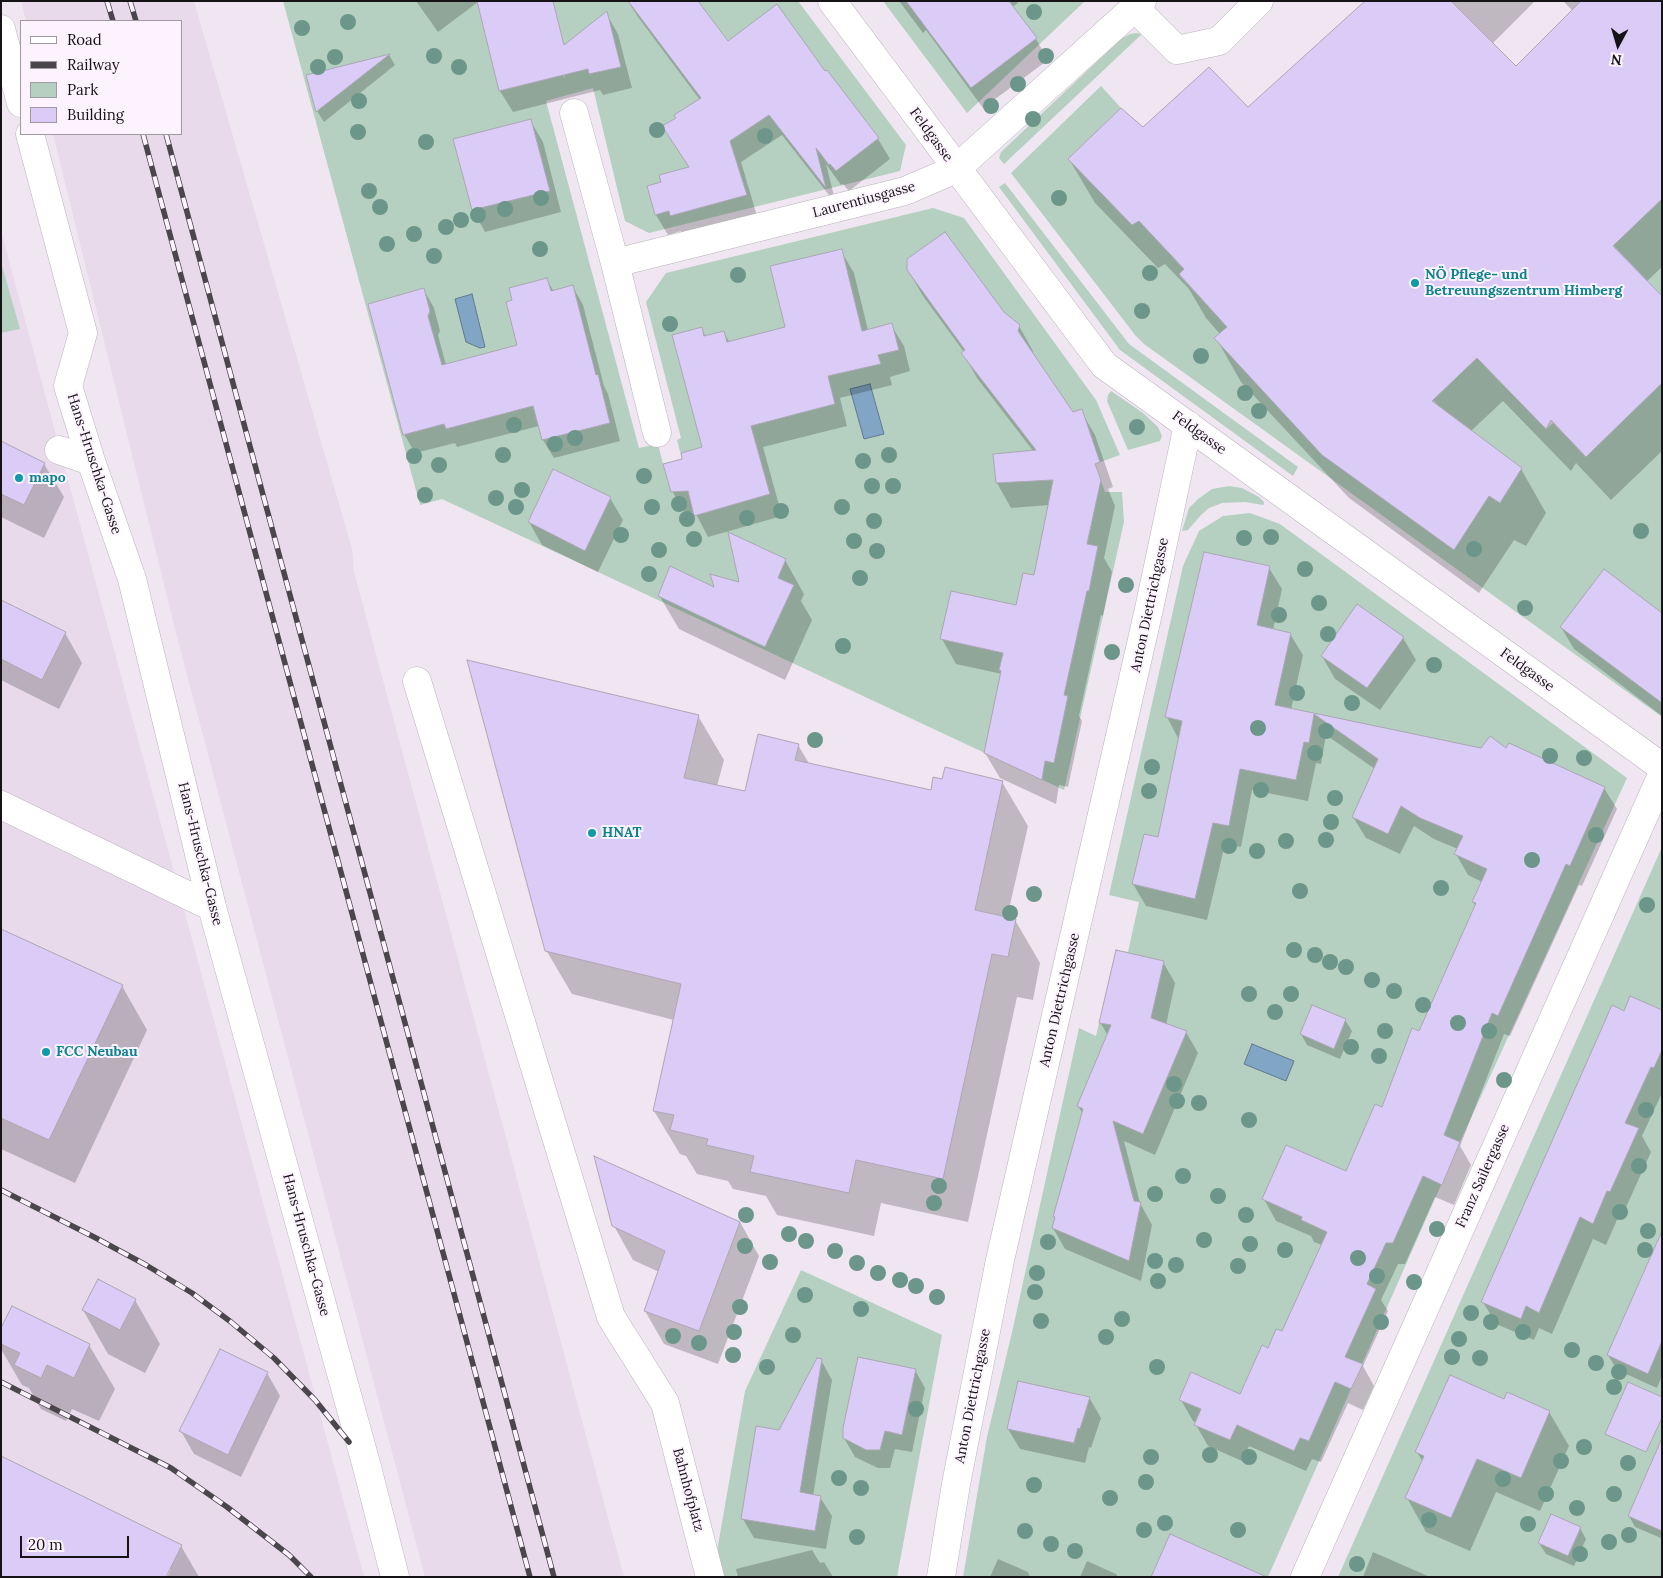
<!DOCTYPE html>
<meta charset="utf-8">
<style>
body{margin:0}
#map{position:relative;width:1663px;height:1578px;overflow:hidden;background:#efe6f1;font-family:Lora,serif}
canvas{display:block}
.frame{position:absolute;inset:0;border:2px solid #161317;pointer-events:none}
.legend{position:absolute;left:20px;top:20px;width:162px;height:115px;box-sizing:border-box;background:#fcf3fe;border:1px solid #a099a2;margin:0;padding:6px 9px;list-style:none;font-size:15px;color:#161317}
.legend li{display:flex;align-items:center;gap:10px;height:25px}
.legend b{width:25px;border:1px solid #a099a2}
.north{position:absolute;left:1593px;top:20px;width:50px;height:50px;-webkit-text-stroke:4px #fcf3fe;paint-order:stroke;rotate:186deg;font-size:14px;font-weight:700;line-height:20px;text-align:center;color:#161317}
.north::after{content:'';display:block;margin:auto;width:18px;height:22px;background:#161317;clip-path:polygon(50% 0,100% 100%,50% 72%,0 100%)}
.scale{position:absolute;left:20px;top:1536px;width:109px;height:22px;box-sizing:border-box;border:2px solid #161317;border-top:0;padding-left:6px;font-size:15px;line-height:18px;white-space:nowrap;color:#161317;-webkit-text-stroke:4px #fcf3fe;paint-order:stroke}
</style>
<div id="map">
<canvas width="1663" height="1578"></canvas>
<div class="frame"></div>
<ul class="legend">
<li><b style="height:6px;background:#fff"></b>Road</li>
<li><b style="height:6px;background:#4b464c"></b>Railway</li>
<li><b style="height:14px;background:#b5d0c0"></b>Park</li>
<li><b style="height:14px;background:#daccf7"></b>Building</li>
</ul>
<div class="north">N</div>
<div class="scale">20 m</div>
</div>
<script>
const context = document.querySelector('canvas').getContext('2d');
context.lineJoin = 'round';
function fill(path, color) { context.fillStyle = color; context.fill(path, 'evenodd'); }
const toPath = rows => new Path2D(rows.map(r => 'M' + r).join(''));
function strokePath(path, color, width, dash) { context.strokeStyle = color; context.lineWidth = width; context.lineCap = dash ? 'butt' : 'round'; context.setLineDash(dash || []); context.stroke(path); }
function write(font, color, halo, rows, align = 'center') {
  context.font = font + ' Lora,serif'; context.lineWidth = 4; context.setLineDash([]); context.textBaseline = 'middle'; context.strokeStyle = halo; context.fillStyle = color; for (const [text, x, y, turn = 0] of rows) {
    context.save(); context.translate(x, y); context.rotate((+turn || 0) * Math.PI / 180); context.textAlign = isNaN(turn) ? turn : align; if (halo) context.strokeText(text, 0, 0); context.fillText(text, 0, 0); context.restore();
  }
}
fill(toPath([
 [21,1,194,1,352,549,354,572,624,1577,425,1577,176,633,53,134,181,134,181,21,26,21],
 [1,231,364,1577,1,1577]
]), '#e8daeb');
fill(toPath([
 [283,1,798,1,906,145,900,171,649,233,625,221,593,88,546,101,639,448,658,444,663,464,682,459,677,440,681,438,646,302,666,273,933,208,964,218,1096,400,1120,455,1095,464,1105,492,1122,492,1124,522,1064,790,442,499,420,505],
 [883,1,1085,1,967,113],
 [1136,33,1142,34,1004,164,999,158,1001,152,1122,38,1130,34],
 [1101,86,1121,108,1068,159,1132,225,1139,221,1184,269,1179,275,1227,327,1215,338,1322,454,1454,550,1489,496,1500,503,1521,468,1438,405,1407,374,1477,358,1546,429,1553,423,1585,456,1662,383,1662,717,1144,344,1135,335,1011,173],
 [1005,183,1129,344,1298,467,1293,476,1120,350,999,187],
 [1662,199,1662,296,1592,223],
 [1,262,20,329,1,333],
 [1111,391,1143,413,1158,427,1162,436,1160,441,1128,450,1107,401,1108,395],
 [1229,486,1242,488,1259,497,1264,502,1264,504,1263,505,1245,502,1222,503,1209,508,1201,515,1188,530,1182,531,1189,508,1198,499,1212,489],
 [1250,513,1280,524,1627,778,1460,1142,1268,1577,963,1577,987,1437,1013,1328,1079,1028,1096,1036,1116,950,1128,952,1139,902,1109,895,1183,566,1199,531,1223,516],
 [1662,847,1662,1577,1338,1577,1533,1138],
 [801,1270,942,1335,897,1577,724,1577,717,1551,745,1391]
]), '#b5d0c0');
const water = toPath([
 [472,294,485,347,480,348,466,342,455,299,472,294],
 [870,384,884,434,864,439,850,389,870,384],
 [1252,1044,1294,1061,1286,1081,1244,1064,1252,1044]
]);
fill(water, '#81a5c4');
strokePath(water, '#617990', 1);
fill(toPath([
 [416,1,508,1,565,78,558,52,606,13,618,34,632,88,603,95,600,90,513,112,500,91,478,2,438,32],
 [628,1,728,43,825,73,878,139,890,159,849,191,843,184,841,185,826,164,836,204,782,135,741,162,757,216,683,236,681,231,668,235,656,215,663,183,689,168,664,126,677,118,700,100,638,17],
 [899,1,1017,1,1018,3,1012,7,1036,39,1048,60,983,108,926,30,923,33],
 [1366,1,1535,1,1492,44,1516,68,1573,11,1563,1,1662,1,1662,267,1646,282,1662,297,1662,451,1611,500,1576,463,1571,471,1503,401,1471,431,1521,469,1546,513,1526,546,1514,540,1479,593,1349,498,1241,382,1216,338,1220,334,1206,318,1189,289,1165,264,1158,268,1095,203,1069,159,1143,129,1248,109],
 [389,55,395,65,324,122,317,111,308,76],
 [530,120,543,142,561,212,485,232,473,210],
 [841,251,854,273,868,330,891,325,904,346,910,371,890,377,892,385,840,398,847,426,763,447,782,516,708,537,695,512,685,513,672,491,684,460,704,448,701,328,706,337,724,333,730,343,786,327],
 [908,270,1003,313,1019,326,1033,351,1032,354,1072,414,1081,411,1095,435,1113,487,1108,489,1115,506,1104,558,1112,572,1103,616,1101,615,1079,716,1082,721,1068,787,1059,785,1056,804,1000,778,985,753,1002,674,956,664,942,639,1017,607,1035,577,1049,505,1011,508,997,483,1034,452,977,378,963,353,964,352,923,296],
 [547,280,554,292,573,287,583,305,604,386,608,394,620,441,554,458,543,440,539,426,457,447,455,443,415,453,404,434,424,290,434,308,440,331,438,335,446,365,519,346,513,300],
 [1,442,44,464,64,497,44,538,1,517],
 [610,498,623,520,598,572,542,545,529,522],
 [785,560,804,594,801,601,812,620,785,680,679,629,659,595,716,589,741,584],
 [1269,568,1282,589,1273,630,1290,634,1303,655,1291,710,1481,750,1506,749,1604,788,1617,809,1582,886,1579,885,1510,1036,1504,1034,1460,1146,1471,1165,1454,1205,1435,1197,1405,1264,1398,1264,1381,1300,1388,1311,1363,1366,1374,1386,1363,1410,1348,1403,1321,1462,1312,1459,1306,1471,1249,1446,1242,1461,1208,1446,1196,1425,1197,1423,1193,1421,1181,1400,1240,1396,1268,1350,1282,1333,1322,1245,1314,1242,1311,1236,1276,1221,1264,1199,1347,1173,1383,1109,1420,1033,1476,906,1473,902,1482,882,1468,875,1456,854,1458,849,1434,839,1414,826,1400,854,1366,838,1353,817,1375,769,1326,735,1321,764,1316,763,1308,801,1252,790,1241,847,1225,844,1207,920,1146,906,1133,884,1159,838,1179,740,1167,717],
 [1,601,65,633,82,663,59,709,1,680],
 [1662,615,1662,716,1574,649,1561,627],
 [1403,638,1416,660,1380,710,1335,679,1322,656],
 [698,716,724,760,717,786,746,793,798,745,810,765,932,791,1002,782,1028,826,1007,918,1015,920,1040,963,1033,1000,1017,997,968,1222,881,1203,874,1236,777,1215,766,1196,733,1189,728,1181,697,1174,686,1156,680,1154,654,1111,674,1020,572,994,546,950],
 [1,930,122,986,147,1030,75,1183,1,1149],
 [1163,962,1175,983,1166,1025,1186,1032,1198,1053,1155,1155,1124,1141,1140,1203,1152,1225,1141,1281,1065,1249,1053,1228,1056,1219,1054,1217,1083,1114,1078,1106,1108,1036,1100,1022],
 [1662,1011,1662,1093,1642,1136,1651,1152,1623,1214,1620,1213,1606,1245,1593,1239,1552,1334,1539,1328,1534,1340,1496,1324,1483,1302,1624,1012],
 [1345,1020,1352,1031,1340,1059,1307,1045,1301,1034],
 [740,1222,759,1256,718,1364,664,1344,645,1311,659,1272,633,1260,614,1226],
 [1662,1234,1662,1376,1657,1388,1617,1370,1608,1355],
 [135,1300,160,1344,145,1373,108,1354,83,1310],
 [1,1331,89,1345,115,1389,99,1421,72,1409,66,1421,41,1409,29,1388,22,1385,1,1349],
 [821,1360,832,1380,813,1496,820,1497,832,1516,826,1549,754,1538,743,1519,780,1431],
 [915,1370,925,1388,912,1452,895,1449,890,1468,878,1468,855,1457,844,1438],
 [267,1373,280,1396,241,1477,194,1454,181,1431],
 [1019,1383,1090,1399,1101,1418,1091,1448,1089,1447,1085,1463,1020,1449,1008,1429],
 [1505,1401,1549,1412,1569,1446,1540,1511,1496,1492,1470,1551,1426,1532,1407,1498,1423,1462,1417,1452],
 [1662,1493,1662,1535,1661,1538,1635,1527,1629,1516],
 [1580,1528,1586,1539,1574,1566,1546,1554,1539,1543],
 [181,1546,199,1577,167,1577,171,1569,168,1569],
 [812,1550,820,1563,824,1562,833,1577,738,1577,736,1569],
 [1373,1552,1430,1577,1363,1577],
 [998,1559,1028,1572,1030,1577,990,1577],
 [1087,1561,1116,1574,1118,1577,1080,1577]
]), '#0003');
const building = toPath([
 [477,1,553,1,564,45,607,11,621,67,589,74,588,69,499,91,477,1],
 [628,1,698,1,728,41,777,4,825,71,827,70,879,138,836,171,830,164,829,165,816,148,826,188,769,115,730,141,747,195,670,216,669,211,655,215,647,186,661,182,659,175,689,167,662,126,676,118,674,115,701,98,628,1],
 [906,1,1009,1,1037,38,971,88,906,1],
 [1365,1,1451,1,1516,66,1581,1,1662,1,1662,199,1613,246,1662,296,1662,383,1586,457,1551,420,1546,429,1477,358,1432,401,1522,468,1500,503,1489,496,1454,550,1322,455,1214,338,1227,327,1179,274,1184,269,1139,221,1132,225,1068,159,1121,108,1143,127,1209,67,1248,107,1365,1],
 [390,54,316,112,306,75,390,54],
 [531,119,550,191,472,210,453,139,531,119],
 [945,232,1004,312,1020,325,1018,331,1073,412,1082,409,1100,462,1095,464,1101,480,1087,544,1098,546,1089,591,1087,591,1064,695,1068,696,1054,763,1045,761,1042,780,984,753,1001,671,999,670,1003,653,940,639,951,591,1016,605,1023,573,1034,575,1053,480,996,483,993,454,1036,450,961,353,965,350,907,270,907,259,945,232],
 [842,249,862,331,892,323,899,350,878,355,881,364,828,376,835,404,751,426,770,494,694,516,688,491,671,492,663,464,682,459,681,453,702,447,672,335,702,327,704,336,724,331,727,342,785,327,770,266,842,249],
 [547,278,551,291,573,285,596,375,598,374,610,423,542,440,533,406,446,429,444,424,403,435,368,304,424,288,430,311,428,316,442,365,517,345,506,302,512,300,509,288,547,278],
 [1,441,45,463,24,505,1,494,1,441],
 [553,469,611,497,585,551,528,522,553,469],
 [728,532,786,559,778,578,794,585,765,647,658,596,670,566,714,587,710,574,739,582,728,532],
 [1204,552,1270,566,1257,625,1291,633,1275,705,1481,748,1490,736,1506,748,1509,743,1605,787,1570,866,1566,864,1498,1016,1492,1013,1444,1135,1460,1142,1442,1185,1423,1176,1393,1243,1386,1243,1367,1284,1376,1289,1345,1357,1363,1364,1351,1389,1335,1382,1309,1441,1300,1438,1294,1451,1237,1425,1230,1440,1194,1425,1201,1409,1179,1400,1191,1372,1240,1394,1262,1345,1268,1348,1276,1329,1282,1331,1327,1232,1301,1220,1302,1217,1262,1199,1286,1145,1346,1171,1375,1104,1382,1107,1412,1028,1419,1031,1476,903,1472,902,1487,869,1454,854,1463,836,1420,818,1401,806,1388,834,1352,817,1378,759,1314,714,1309,743,1304,742,1296,780,1240,769,1229,826,1213,823,1195,899,1132,884,1144,834,1158,837,1182,721,1165,717,1204,552],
 [1604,569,1662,613,1662,703,1560,627,1604,569],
 [1,600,66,632,42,680,1,659,1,600],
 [1357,604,1404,637,1367,688,1321,656,1357,604],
 [467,660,699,715,684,778,745,791,758,734,799,744,795,760,931,790,933,777,942,779,945,767,1003,781,975,910,1016,919,1008,957,992,954,943,1179,856,1160,849,1193,750,1172,754,1156,706,1145,708,1139,670,1130,674,1115,653,1111,681,984,545,951,467,660],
 [1,929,123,985,49,1140,1,1118,1,929],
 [1116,950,1164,961,1151,1018,1187,1031,1143,1134,1113,1121,1134,1201,1141,1202,1129,1261,1052,1228,1055,1217,1053,1217,1083,1109,1077,1106,1111,1025,1099,1023,1116,950],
 [1630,996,1662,1010,1662,1050,1654,1068,1651,1067,1625,1123,1639,1128,1610,1192,1607,1191,1593,1224,1580,1217,1539,1313,1526,1306,1521,1319,1481,1302,1612,1005,1624,1011,1630,996],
 [1312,1005,1346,1019,1334,1049,1300,1034,1312,1005],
 [594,1156,740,1222,699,1331,644,1311,665,1251,612,1226,594,1156],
 [1662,1231,1662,1341,1648,1374,1607,1355,1662,1231],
 [98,1279,136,1299,120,1330,82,1310,98,1279],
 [12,1306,90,1344,74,1378,47,1365,41,1378,14,1365,20,1353,1,1344,1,1328,12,1306],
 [220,1349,268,1372,228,1455,179,1431,220,1349],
 [858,1357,916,1369,902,1435,885,1431,880,1450,866,1450,843,1438,843,1428,858,1357],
 [817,1358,822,1359,800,1492,821,1496,815,1531,741,1519,756,1426,779,1430,817,1358],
 [1450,1375,1504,1399,1507,1392,1550,1411,1521,1478,1477,1459,1451,1518,1405,1498,1424,1456,1415,1452,1450,1375],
 [1018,1381,1090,1397,1080,1429,1078,1428,1074,1443,1007,1429,1018,1381],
 [1628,1382,1662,1397,1662,1418,1646,1452,1605,1434,1628,1382],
 [1662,1438,1662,1531,1628,1516,1662,1438],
 [1,1456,182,1545,166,1577,1,1577,1,1456],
 [1551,1514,1581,1527,1568,1556,1538,1543,1551,1514],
 [1170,1534,1267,1577,1151,1577,1170,1534]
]);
fill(building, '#daccf7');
strokePath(building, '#aba7b3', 1);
const minor = toPath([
 [832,1,1104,365,1662,767],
 [1135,8,1177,50,1219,41,1259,1],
 [1,29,21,103],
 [574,113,615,263,657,433],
 [30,134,83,333,68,386,91,461,132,579,212,907,367,1467,395,1577],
 [615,263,905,191,956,169,1142,1],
 [59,450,91,461],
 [417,681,611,1317,665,1403,710,1577],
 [1,805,212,907],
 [941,1577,956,1484,1000,1260,1149,609,1188,425],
 [1305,1577,1662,775]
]);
strokePath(minor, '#bcb3be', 29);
strokePath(minor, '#fff', 28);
const rail = toPath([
 [107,1,113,21],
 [130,1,136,21],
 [143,134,530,1577],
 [166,134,554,1577],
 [1,1190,94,1237,146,1265,192,1293,231,1322,274,1358,315,1400,349,1442],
 [1,1382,171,1468,227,1507,289,1555,311,1577]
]);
strokePath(rail, '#4b464c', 5.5);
strokePath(rail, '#fcf3fe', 4, [11]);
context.fillStyle = '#6c9689';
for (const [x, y] of [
 [1034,12],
 [348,22],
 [302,28],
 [434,56],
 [1046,56],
 [335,57],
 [318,67],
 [459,67],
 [1018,84],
 [359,101],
 [991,106],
 [1033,119],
 [657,130],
 [358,132],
 [765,136],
 [426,142],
 [369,191],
 [541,198],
 [1059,198],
 [380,207],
 [505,209],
 [478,215],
 [461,220],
 [446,227],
 [414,234],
 [387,244],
 [540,249],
 [434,256],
 [1150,273],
 [738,275],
 [1142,311],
 [670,324],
 [1201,356],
 [1245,393],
 [1259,411],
 [514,425],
 [1137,427],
 [575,438],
 [555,444],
 [503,455],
 [889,455],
 [414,456],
 [863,461],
 [439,465],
 [644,476],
 [872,486],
 [893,486],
 [522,490],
 [425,495],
 [496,498],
 [679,504],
 [516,507],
 [652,507],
 [842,507],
 [781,511],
 [747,518],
 [687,519],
 [874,521],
 [1641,531],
 [621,535],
 [1271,537],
 [1244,538],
 [694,539],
 [854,541],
 [1474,549],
 [659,550],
 [877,551],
 [1305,569],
 [649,574],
 [860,578],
 [1126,585],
 [1319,603],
 [1525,608],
 [1279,615],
 [1328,634],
 [843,646],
 [1112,652],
 [1434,665],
 [1297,693],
 [1352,703],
 [1258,728],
 [1326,731],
 [815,740],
 [1315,753],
 [1550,756],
 [1584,758],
 [1152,767],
 [1261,790],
 [1149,791],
 [1335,798],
 [1331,822],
 [1596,835],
 [1326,840],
 [1286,841],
 [1229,846],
 [1257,851],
 [1532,860],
 [1441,888],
 [1300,891],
 [1034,894],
 [1647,905],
 [1010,913],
 [1294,950],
 [1315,955],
 [1330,962],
 [1346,967],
 [1372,980],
 [1394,991],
 [1249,994],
 [1291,994],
 [1423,1005],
 [1275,1012],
 [1458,1023],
 [1385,1031],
 [1489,1031],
 [1351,1047],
 [1379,1056],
 [1504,1080],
 [1174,1084],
 [1177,1101],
 [1199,1103],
 [1646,1110],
 [1249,1120],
 [1639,1166],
 [1183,1176],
 [939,1186],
 [1155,1194],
 [1218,1196],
 [934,1203],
 [1620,1212],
 [746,1215],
 [1246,1215],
 [1437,1229],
 [1648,1231],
 [789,1234],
 [1204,1240],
 [806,1241],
 [1048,1242],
 [1250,1244],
 [745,1246],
 [1285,1250],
 [1645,1250],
 [835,1251],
 [1358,1258],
 [1155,1261],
 [770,1262],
 [857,1263],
 [1176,1265],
 [1238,1266],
 [878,1273],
 [1037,1273],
 [1377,1276],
 [900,1280],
 [1158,1281],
 [1414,1282],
 [916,1286],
 [1035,1292],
 [805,1295],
 [937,1297],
 [740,1307],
 [861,1309],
 [1471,1313],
 [1122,1319],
 [1041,1321],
 [1381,1322],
 [1491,1322],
 [734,1332],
 [1523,1332],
 [793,1335],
 [673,1336],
 [1106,1337],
 [1459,1339],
 [699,1343],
 [1572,1350],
 [733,1355],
 [1452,1357],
 [1480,1358],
 [1596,1363],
 [767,1367],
 [1157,1367],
 [1619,1372],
 [1614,1387],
 [916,1409],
 [1584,1447],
 [1210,1455],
 [1151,1457],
 [1249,1457],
 [1561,1461],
 [1628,1463],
 [839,1478],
 [1503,1479],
 [1146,1482],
 [1034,1485],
 [861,1488],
 [1546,1494],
 [1614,1494],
 [1110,1498],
 [1577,1508],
 [1429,1520],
 [1165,1523],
 [1528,1524],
 [1144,1530],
 [1238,1530],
 [1025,1531],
 [1629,1535],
 [857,1537],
 [1609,1542],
 [1051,1544],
 [1075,1551],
 [1580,1554],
 [1357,1564]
]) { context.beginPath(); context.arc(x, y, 8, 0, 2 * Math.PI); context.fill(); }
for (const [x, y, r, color] of [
 [1415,283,5,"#0f9aa8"],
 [19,478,5,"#0f9aa8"],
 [592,833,5,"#0f9aa8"],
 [46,1052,5,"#0f9aa8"]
]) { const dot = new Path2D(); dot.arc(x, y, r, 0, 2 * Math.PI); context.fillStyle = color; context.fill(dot); strokePath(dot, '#fcf3fe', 2); }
write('14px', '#161317', '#fcf3fe', [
 ["Feldgasse",931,135,54],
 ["Laurentiusgasse",864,200,-15],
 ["Feldgasse",1199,433,36],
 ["Hans-Hruschka-Gasse",94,464,72],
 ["Anton Diettrichgasse",1150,605,-78],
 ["Feldgasse",1527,670,36],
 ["Hans-Hruschka-Gasse",200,854,76],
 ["Anton Diettrichgasse",1060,1000,-77],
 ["Franz Sailergasse",1483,1176,-66],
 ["Hans-Hruschka-Gasse",306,1245,75],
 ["Anton Diettrichgasse",973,1396,-79],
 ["Bahnhofplatz",688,1490,75]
]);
write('bold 14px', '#0d838f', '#fcf3fe', [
 ["NÖ Pflege- und",1425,275],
 ["Betreuungszentrum Himberg",1425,291],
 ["mapo",29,478],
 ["HNAT",602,833],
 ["FCC Neubau",56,1052]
], 'left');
</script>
